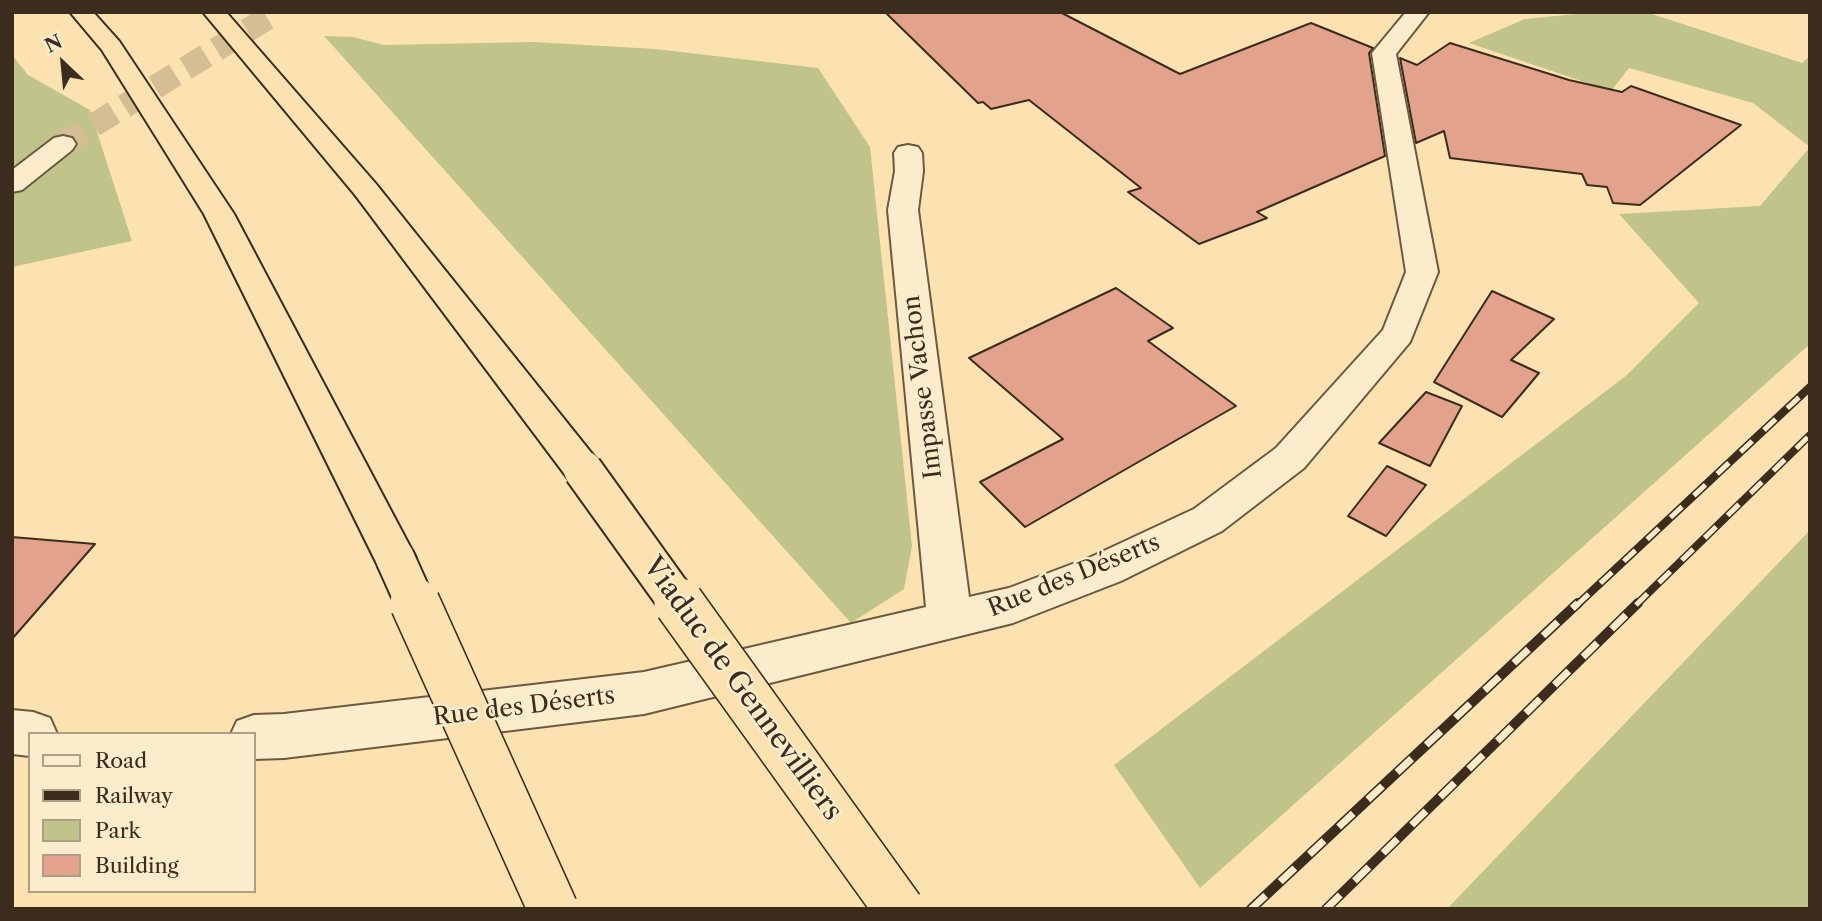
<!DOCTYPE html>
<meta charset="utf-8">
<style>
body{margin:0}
#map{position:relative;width:1822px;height:921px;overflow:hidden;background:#fbe2b0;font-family:"Libre Caslon Text",serif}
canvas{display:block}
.frame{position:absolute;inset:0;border:14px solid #3b2c1d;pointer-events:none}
.legend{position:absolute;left:28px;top:732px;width:228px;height:161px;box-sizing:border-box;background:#fceccc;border:2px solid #af9f86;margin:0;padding:9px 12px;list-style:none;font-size:21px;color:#3b2c1d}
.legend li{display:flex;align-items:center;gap:14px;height:35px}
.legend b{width:35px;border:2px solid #af9f86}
.north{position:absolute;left:28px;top:28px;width:70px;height:70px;-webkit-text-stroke:5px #fceccc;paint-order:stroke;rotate:334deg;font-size:19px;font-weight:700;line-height:28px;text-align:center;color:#3b2c1d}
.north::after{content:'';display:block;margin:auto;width:24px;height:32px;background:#3b2c1d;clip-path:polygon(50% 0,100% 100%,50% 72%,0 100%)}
</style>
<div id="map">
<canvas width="1822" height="921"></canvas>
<div class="frame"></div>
<ul class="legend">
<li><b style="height:9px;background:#fceccc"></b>Road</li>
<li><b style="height:9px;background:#3b2c1d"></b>Railway</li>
<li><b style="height:19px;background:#c0c38a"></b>Park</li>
<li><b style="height:19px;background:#e2a28b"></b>Building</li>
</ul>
<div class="north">N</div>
</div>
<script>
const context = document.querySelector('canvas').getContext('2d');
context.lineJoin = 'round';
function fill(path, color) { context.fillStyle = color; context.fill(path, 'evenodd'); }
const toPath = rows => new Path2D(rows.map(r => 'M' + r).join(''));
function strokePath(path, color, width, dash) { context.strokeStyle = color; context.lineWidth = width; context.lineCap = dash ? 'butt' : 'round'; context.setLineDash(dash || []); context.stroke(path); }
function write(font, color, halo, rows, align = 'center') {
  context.font = font + ' "Libre Caslon Text",serif'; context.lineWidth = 5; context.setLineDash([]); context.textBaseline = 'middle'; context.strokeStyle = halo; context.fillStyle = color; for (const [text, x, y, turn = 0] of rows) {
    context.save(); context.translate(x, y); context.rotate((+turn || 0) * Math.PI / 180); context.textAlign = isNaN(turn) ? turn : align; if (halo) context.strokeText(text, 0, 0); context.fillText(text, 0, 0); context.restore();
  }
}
fill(toPath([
 [1596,12,1646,12,1802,63,1810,56,1810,147,1753,103,1629,68,1611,91,1469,43,1525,19],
 [324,36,353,37,384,45,534,42,655,49,818,68,870,147,912,546,904,589,851,623],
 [12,55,28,75,90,110,132,241,12,267],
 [1810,147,1810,344,1200,888,1114,765,1627,375,1699,303,1619,214,1760,206],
 [1810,530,1810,909,1447,909]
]), '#c0c38a');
const building = toPath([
 [885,12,1060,12,1180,74,1311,23,1373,48,1369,53,1385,156,1257,212,1267,218,1199,244,1128,192,1141,188,1029,100,991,109,983,102,978,103,885,12],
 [1450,43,1569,80,1622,92,1631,86,1741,125,1640,205,1613,203,1607,187,1587,185,1582,174,1450,158,1444,131,1416,143,1400,58,1417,65,1450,43],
 [1116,288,1173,328,1148,341,1236,406,1025,527,980,482,1063,439,969,358,1116,288],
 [1492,291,1554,319,1511,360,1539,373,1502,417,1434,382,1492,291],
 [1426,392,1462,406,1430,466,1379,443,1426,392],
 [1387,466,1426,485,1386,536,1348,516,1387,466],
 [12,537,95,544,12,639,12,537]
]);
fill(building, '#e2a28b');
strokePath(building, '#3b2c1d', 2);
strokePath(toPath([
 [63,144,277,12]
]), '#d5be93', 24, [24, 12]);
const minor = toPath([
 [1406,12,1429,12,1396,54,1438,272,1410,342,1304,468,1222,531,1121,581,1013,623,644,714,284,758,254,759,254,734,231,734,237,721,254,715,284,714,644,672,926,607,888,210,895,171,894,153,898,147,908,145,918,147,922,153,923,171,918,210,969,597,1009,588,1091,557,1194,509,1276,448,1383,330,1406,272,1372,53,1406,12],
 [63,136,72,138,76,144,72,150,22,190,12,192,12,170,54,138,63,136],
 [12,710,33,712,50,718,57,734,30,734,30,756,12,754,12,710]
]);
const motorway = toPath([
 [70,12,93,12,119,41,234,214,416,558,410,570,395,575,380,570,204,214,102,50,70,12],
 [203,12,226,12,376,184,597,460,602,470,597,480,583,484,569,480,356,196,203,12]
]);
strokePath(minor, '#6b5a42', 4);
strokePath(motorway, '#3b2c1d', 4);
fill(minor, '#fceccc');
fill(motorway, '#fbe2b0');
const railFar1 = toPath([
 [1577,605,1810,387],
 [1636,605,1810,435]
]);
const rail = toPath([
 [1251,909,1578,603],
 [1326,909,1638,603]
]);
strokePath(railFar1, '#3b2c1d', 8);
strokePath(rail, '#3b2c1d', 10);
strokePath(railFar1, '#fceccc', 5, [16]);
strokePath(rail, '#fceccc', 7, [20]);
const motorwayBridgeFar1 = toPath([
 [583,470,680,605],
 [395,558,416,605]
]);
const motorwayBridge = toPath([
 [415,603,553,909],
 [679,603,899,909]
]);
strokePath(motorwayBridgeFar1, '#3b2c1d', 42, []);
strokePath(motorwayBridge, '#3b2c1d', 52, []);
strokePath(motorwayBridgeFar1, '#fbe2b0', 38);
strokePath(motorwayBridge, '#fbe2b0', 49);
write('24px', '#3b2c1d', '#fceccc', [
 ["Impasse Vachon",923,387,-97],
 ["Rue des Déserts",1074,576,-22],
 ["Rue des Déserts",524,707,-7]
]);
write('28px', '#3b2c1d', '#fceccc', [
 ["Viaduc de Gennevilliers",742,689,54]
]);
</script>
